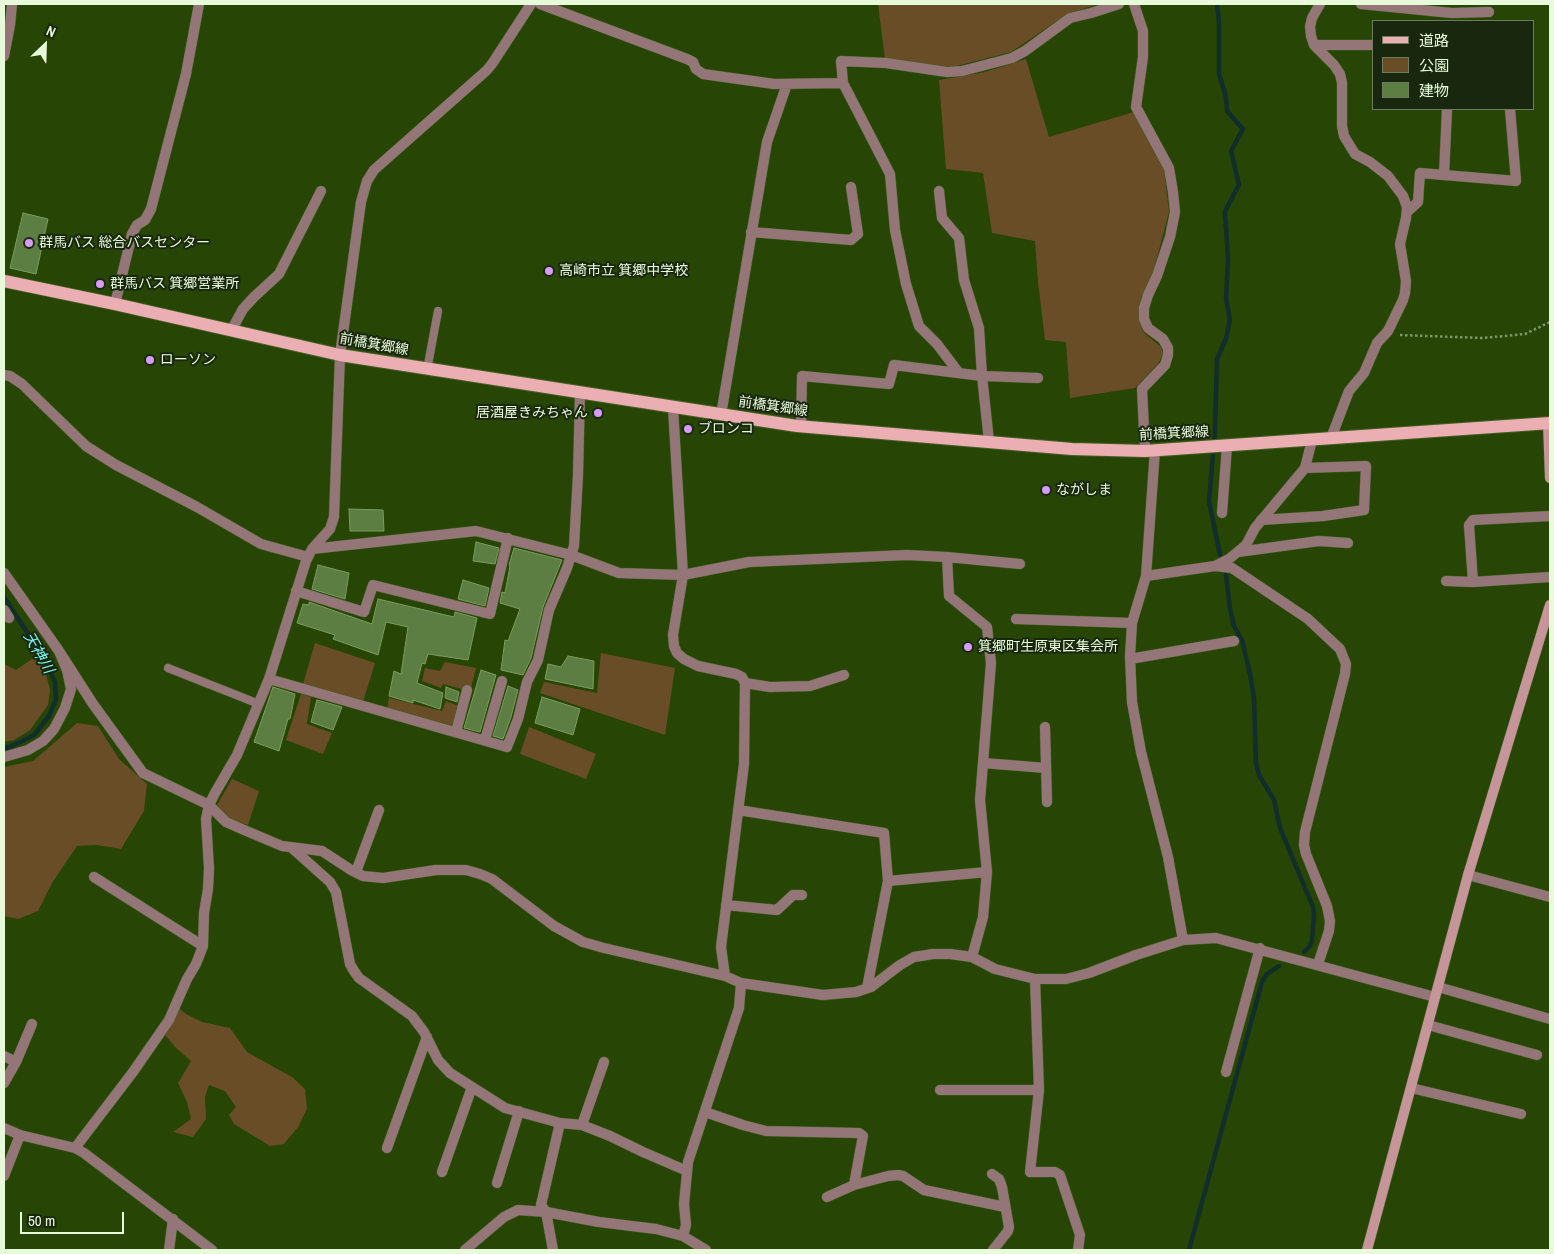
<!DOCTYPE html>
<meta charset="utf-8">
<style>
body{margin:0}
#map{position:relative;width:1554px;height:1254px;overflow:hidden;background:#274504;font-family:"Archivo Narrow","Noto Sans JP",sans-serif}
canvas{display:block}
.frame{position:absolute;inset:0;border:5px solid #e7fbda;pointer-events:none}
.legend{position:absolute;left:1372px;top:20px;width:162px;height:90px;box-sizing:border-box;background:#19270e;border:1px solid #6b7c60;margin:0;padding:6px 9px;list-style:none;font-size:15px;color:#e7fbda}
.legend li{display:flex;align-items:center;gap:10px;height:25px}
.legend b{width:25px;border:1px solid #6b7c60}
.north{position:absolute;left:20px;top:20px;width:50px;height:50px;-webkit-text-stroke:4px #19270e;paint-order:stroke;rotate:24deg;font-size:14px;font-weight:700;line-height:20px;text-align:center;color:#e7fbda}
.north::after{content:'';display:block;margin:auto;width:18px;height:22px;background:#e7fbda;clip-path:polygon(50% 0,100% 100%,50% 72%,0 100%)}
.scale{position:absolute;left:20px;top:1212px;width:104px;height:22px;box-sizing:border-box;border:2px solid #e7fbda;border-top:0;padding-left:6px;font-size:15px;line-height:18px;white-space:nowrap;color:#e7fbda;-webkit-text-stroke:4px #19270e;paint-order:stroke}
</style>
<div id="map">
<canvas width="1554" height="1254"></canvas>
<div class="frame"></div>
<ul class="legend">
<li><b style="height:6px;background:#ebaeb3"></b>道路</li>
<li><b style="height:14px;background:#694d27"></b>公園</li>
<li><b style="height:14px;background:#5c7e42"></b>建物</li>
</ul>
<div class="north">N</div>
<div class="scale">50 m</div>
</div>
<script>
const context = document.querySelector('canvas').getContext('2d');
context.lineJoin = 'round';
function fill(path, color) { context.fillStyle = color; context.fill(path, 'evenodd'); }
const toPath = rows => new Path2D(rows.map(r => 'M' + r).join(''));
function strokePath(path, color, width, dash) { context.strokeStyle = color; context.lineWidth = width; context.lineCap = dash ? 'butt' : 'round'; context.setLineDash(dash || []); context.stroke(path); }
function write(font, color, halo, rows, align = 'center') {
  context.font = font + ' "Archivo Narrow","Noto Sans JP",sans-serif'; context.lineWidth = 4; context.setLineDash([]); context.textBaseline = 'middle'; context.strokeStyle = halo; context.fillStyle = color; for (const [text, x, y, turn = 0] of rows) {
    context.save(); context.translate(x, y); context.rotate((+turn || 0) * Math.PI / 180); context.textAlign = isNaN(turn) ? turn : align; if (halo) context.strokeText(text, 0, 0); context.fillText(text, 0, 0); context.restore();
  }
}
fill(toPath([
 [878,4,1099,4,1067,14,1011,52,953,67,885,59],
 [1026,59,1049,137,1134,112,1164,169,1169,212,1153,273,1141,298,1139,310,1139,321,1144,333,1161,347,1163,354,1158,364,1135,388,1070,398,1066,342,1045,340,1038,282,1035,241,992,233,983,173,946,169,939,80,985,72],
 [315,643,375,663,363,702,303,684],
 [601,653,675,668,665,735,540,693,544,682,597,693],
 [35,657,45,670,50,690,48,705,30,730,14,740,4,742,4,664,16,670],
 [445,662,476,668,471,688,464,685,462,689,443,684,441,688,422,681,425,668,440,671],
 [301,694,311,697,307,724,332,733,323,754,286,740],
 [389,698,442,711,446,701,459,706,454,729,387,710],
 [77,723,98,726,119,759,147,784,144,811,121,849,97,845,77,846,52,883,38,911,18,919,4,916,4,767,33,761],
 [529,727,596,754,586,779,520,754],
 [232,779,259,791,248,825,230,819,217,805],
 [175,1005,186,1014,202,1022,230,1028,247,1052,292,1077,305,1089,307,1109,298,1127,284,1144,270,1146,234,1124,229,1115,236,1107,225,1091,209,1085,205,1097,206,1119,193,1137,173,1132,191,1119,187,1102,178,1083,191,1061,176,1048,159,1028]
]), '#694d27');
strokePath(toPath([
 [1217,4,1219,23,1219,74,1226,97,1227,111,1243,129,1231,151,1239,185,1225,211,1228,259,1226,298,1230,320,1226,339,1217,359,1215,430,1209,501,1220,555],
 [1226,575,1230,609,1234,626,1242,640,1250,674,1254,698,1256,763,1259,775,1274,800,1280,828,1313,907,1314,914,1312,941,1310,946,1304,952],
 [4,597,45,660,55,682,56,699,49,716,34,735,10,747,4,748],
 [1189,1250,1262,982,1267,974,1279,966]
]), '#112d2c', 4.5);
const building = toPath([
 [23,213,48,219,36,274,10,268,23,213],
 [349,509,383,510,384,531,350,531,349,509],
 [476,542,499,548,495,564,473,561,476,542],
 [514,548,562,560,543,607,531,658,523,675,501,670,505,640,508,641,520,609,500,603,502,592,505,593,510,566,509,565,514,548],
 [318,565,349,573,345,599,312,589,318,565],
 [463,580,489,588,485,606,458,599,463,580],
 [378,599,454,617,455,612,477,618,468,660,428,654,425,664,422,663,417,683,443,693,440,709,413,700,413,703,389,696,394,671,401,674,408,627,386,622,378,655,333,639,335,635,297,623,303,604,309,605,309,602,372,624,378,599],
 [568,656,594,661,593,689,545,679,548,664,561,667,568,656],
 [481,670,496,675,480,732,464,728,481,670],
 [508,686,518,690,511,717,503,739,493,736,508,686],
 [273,687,295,694,290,719,288,719,279,751,254,742,273,687],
 [446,687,459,692,457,702,445,698,446,687],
 [542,697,580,709,573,735,535,723,542,697],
 [317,700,342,707,333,730,311,722,317,700]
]);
fill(building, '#5c7e42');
strokePath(building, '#7a9d5f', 1);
const lane = toPath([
 [427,370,438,311],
 [168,668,259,704]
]);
const street = toPath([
 [540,4,687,59,693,62,696,69,703,74,774,84,843,83],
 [1134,4,1143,31,1143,57,1136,107,1169,168,1173,192,1175,212,1170,237,1157,276,1148,295,1144,308,1144,319,1148,328,1163,339,1168,348,1168,355,1165,365,1142,389,1145,451],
 [1320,4,1312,18,1310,27,1311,36,1314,45,1334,65,1340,74,1342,83,1342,126,1344,136,1355,154,1370,162,1388,176,1403,196,1407,207,1406,218,1400,244,1406,281,1405,293,1403,300,1388,331,1377,343,1364,373,1349,391,1331,438],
 [1361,4,1452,13,1489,12],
 [1314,45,1373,45],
 [4,56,10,25,12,4],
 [1444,175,1447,109],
 [939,191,942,218,959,238,964,280,979,328,982,376,1038,378],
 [1407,212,1418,202,1420,173,1516,181,1510,109],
 [751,232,851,240,858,234,851,187],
 [115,304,132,234,137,225,145,220,151,209,186,74,199,4],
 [231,331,243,309,254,297,279,274,321,191],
 [959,373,937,344,919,326,906,284,895,230,890,174,843,83,841,61,886,63,947,72,962,71,1012,58,1025,51,1070,18,1091,13,1119,4],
 [4,375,10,376,22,384,86,446,116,465,197,507,261,544,308,557],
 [673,408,683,575,673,635,674,646,677,653,684,659,698,666,736,674,742,677,745,683,744,764,721,947,725,976],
 [721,415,767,142,787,84],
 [801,426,802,376,889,384,894,365,982,376,989,441],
 [1155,450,1146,576,1132,623,1130,656,1132,702,1141,752,1168,857,1183,940],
 [1222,513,1227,446],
 [1261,520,1323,516,1364,510,1366,466,1305,468],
 [312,549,476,531,571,555,619,573,683,575,749,562,907,555,947,557,1020,564],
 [1238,552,1319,541,1348,543],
 [947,557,949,596,987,627,991,663,980,800,987,872,983,917,972,957],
 [1215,566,1232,568,1308,619,1340,649,1346,664,1345,674,1305,832,1304,845,1306,854,1327,906,1330,921,1329,931,1318,964],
 [4,573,59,651,67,670,71,689,65,708,54,729,43,741,28,750,4,757],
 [1146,576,1215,566,1229,559,1246,545,1255,528,1305,468,1312,440],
 [1446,581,1473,582,1550,577],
 [1473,582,1469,525,1473,520,1550,516],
 [296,591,364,612,373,585,490,614,508,538],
 [4,610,9,618],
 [1016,619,1132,623],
 [59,651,93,704,143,773,209,805,226,822,244,830,282,846,322,851,351,870,363,876,383,878,436,870,466,870,480,874,492,879,554,926,583,942,604,948,725,976,741,983,823,995,856,992,871,987,900,965,914,957,933,954,950,954,972,957,995,969,1035,979,1066,979,1089,973,1136,955,1183,940,1216,938,1435,997],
 [1130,659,1234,641],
 [269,679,507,747,518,719,527,682,538,660,549,610,567,568,574,546,578,475,580,393],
 [745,683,770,687,810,686,844,675],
 [1045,727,1047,802],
 [456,732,467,690],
 [485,740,502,681],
 [983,763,1046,768],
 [738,810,884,833,888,881],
 [292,848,330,882,336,892,350,964,354,971,359,978,412,1016,424,1032,438,1060,450,1073,505,1108,560,1123,582,1125,610,1136,643,1152,687,1171],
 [356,872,379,810],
 [1468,875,1550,897],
 [94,877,203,946],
 [726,905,777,910,793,895,802,895],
 [1035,979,1039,1090,1030,1172,1055,1172,1060,1175,1080,1235,1078,1250],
 [1438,987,1550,1019],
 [867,988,888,881,987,872],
 [1428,1025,1537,1055],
 [4,1056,16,1062],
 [1226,1072,1260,948],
 [4,1083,16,1062,32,1024],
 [1411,1088,1521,1114],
 [940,1090,1039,1090],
 [705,1112,743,1125,766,1131,859,1133,863,1136,862,1141,854,1185],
 [582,1125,604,1062],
 [4,1128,20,1135,75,1148,84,1153,212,1250],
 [75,1148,133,1072,169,1020,187,979,196,964,203,946,204,913,208,889,209,868,206,819,209,805,215,793,237,755,269,679,306,561,312,549,330,529,334,517,340,355,361,202,367,181,374,170,383,162,486,71,492,64,531,4],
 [387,1148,427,1037],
 [442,1172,472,1087],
 [992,1174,999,1179,1002,1187,1009,1227,1008,1231,993,1250],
 [4,1176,20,1135],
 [497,1183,519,1111],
 [827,1197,854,1185,888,1176,898,1175,903,1176,924,1190,1005,1207],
 [683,1236,686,1225,684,1204,688,1162,739,1008,741,983],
 [169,1250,173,1219],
 [465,1250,504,1217,518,1210,546,1212,599,1222,656,1229,683,1236,706,1250],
 [553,1250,546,1212,541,1205,560,1123]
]);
const secondary = toPath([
 [1548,423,1550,478],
 [1367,1250,1468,875,1550,605]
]);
const primary = toPath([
 [4,281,115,304,340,355,797,426,1072,449,1145,451,1550,423]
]);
strokePath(lane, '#466226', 9);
strokePath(street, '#466226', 11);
strokePath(secondary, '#466226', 11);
strokePath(primary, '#466226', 14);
strokePath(toPath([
 [1400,335,1483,338,1525,334,1550,322]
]), '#7e9865', 2.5, [2.5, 2.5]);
strokePath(lane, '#947678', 8);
strokePath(street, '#947678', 10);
strokePath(secondary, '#c5959a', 10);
strokePath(primary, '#ebaeb3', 12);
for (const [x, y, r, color] of [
 [29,243,5,"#d79bf9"],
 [549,271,5,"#d79bf9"],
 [100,284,5,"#d79bf9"],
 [150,360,5,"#d79bf9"],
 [598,413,5,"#d79bf9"],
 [688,429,5,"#d79bf9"],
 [1046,490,5,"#d79bf9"],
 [968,647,5,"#d79bf9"]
]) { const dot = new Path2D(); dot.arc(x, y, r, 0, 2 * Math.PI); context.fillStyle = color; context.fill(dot); strokePath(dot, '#19270e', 2); }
write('14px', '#e7fbda', '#19270e', [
 ["群馬バス 総合バスセンター",39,243],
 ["高崎市立 箕郷中学校",559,271],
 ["群馬バス 箕郷営業所",110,284],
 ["ローソン",160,360],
 ["居酒屋きみちゃん",588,413,"right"],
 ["ブロンコ",698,429],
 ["ながしま",1056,490],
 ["箕郷町生原東区集会所",978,647]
], 'left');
write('14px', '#e7fbda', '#19270e', [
 ["前橋箕郷線",374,345,10],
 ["前橋箕郷線",773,407,8],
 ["前橋箕郷線",1174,434,-3]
]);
write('italic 15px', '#76f7f3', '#19270e', [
 ["天神川",38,653,60]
]);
</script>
